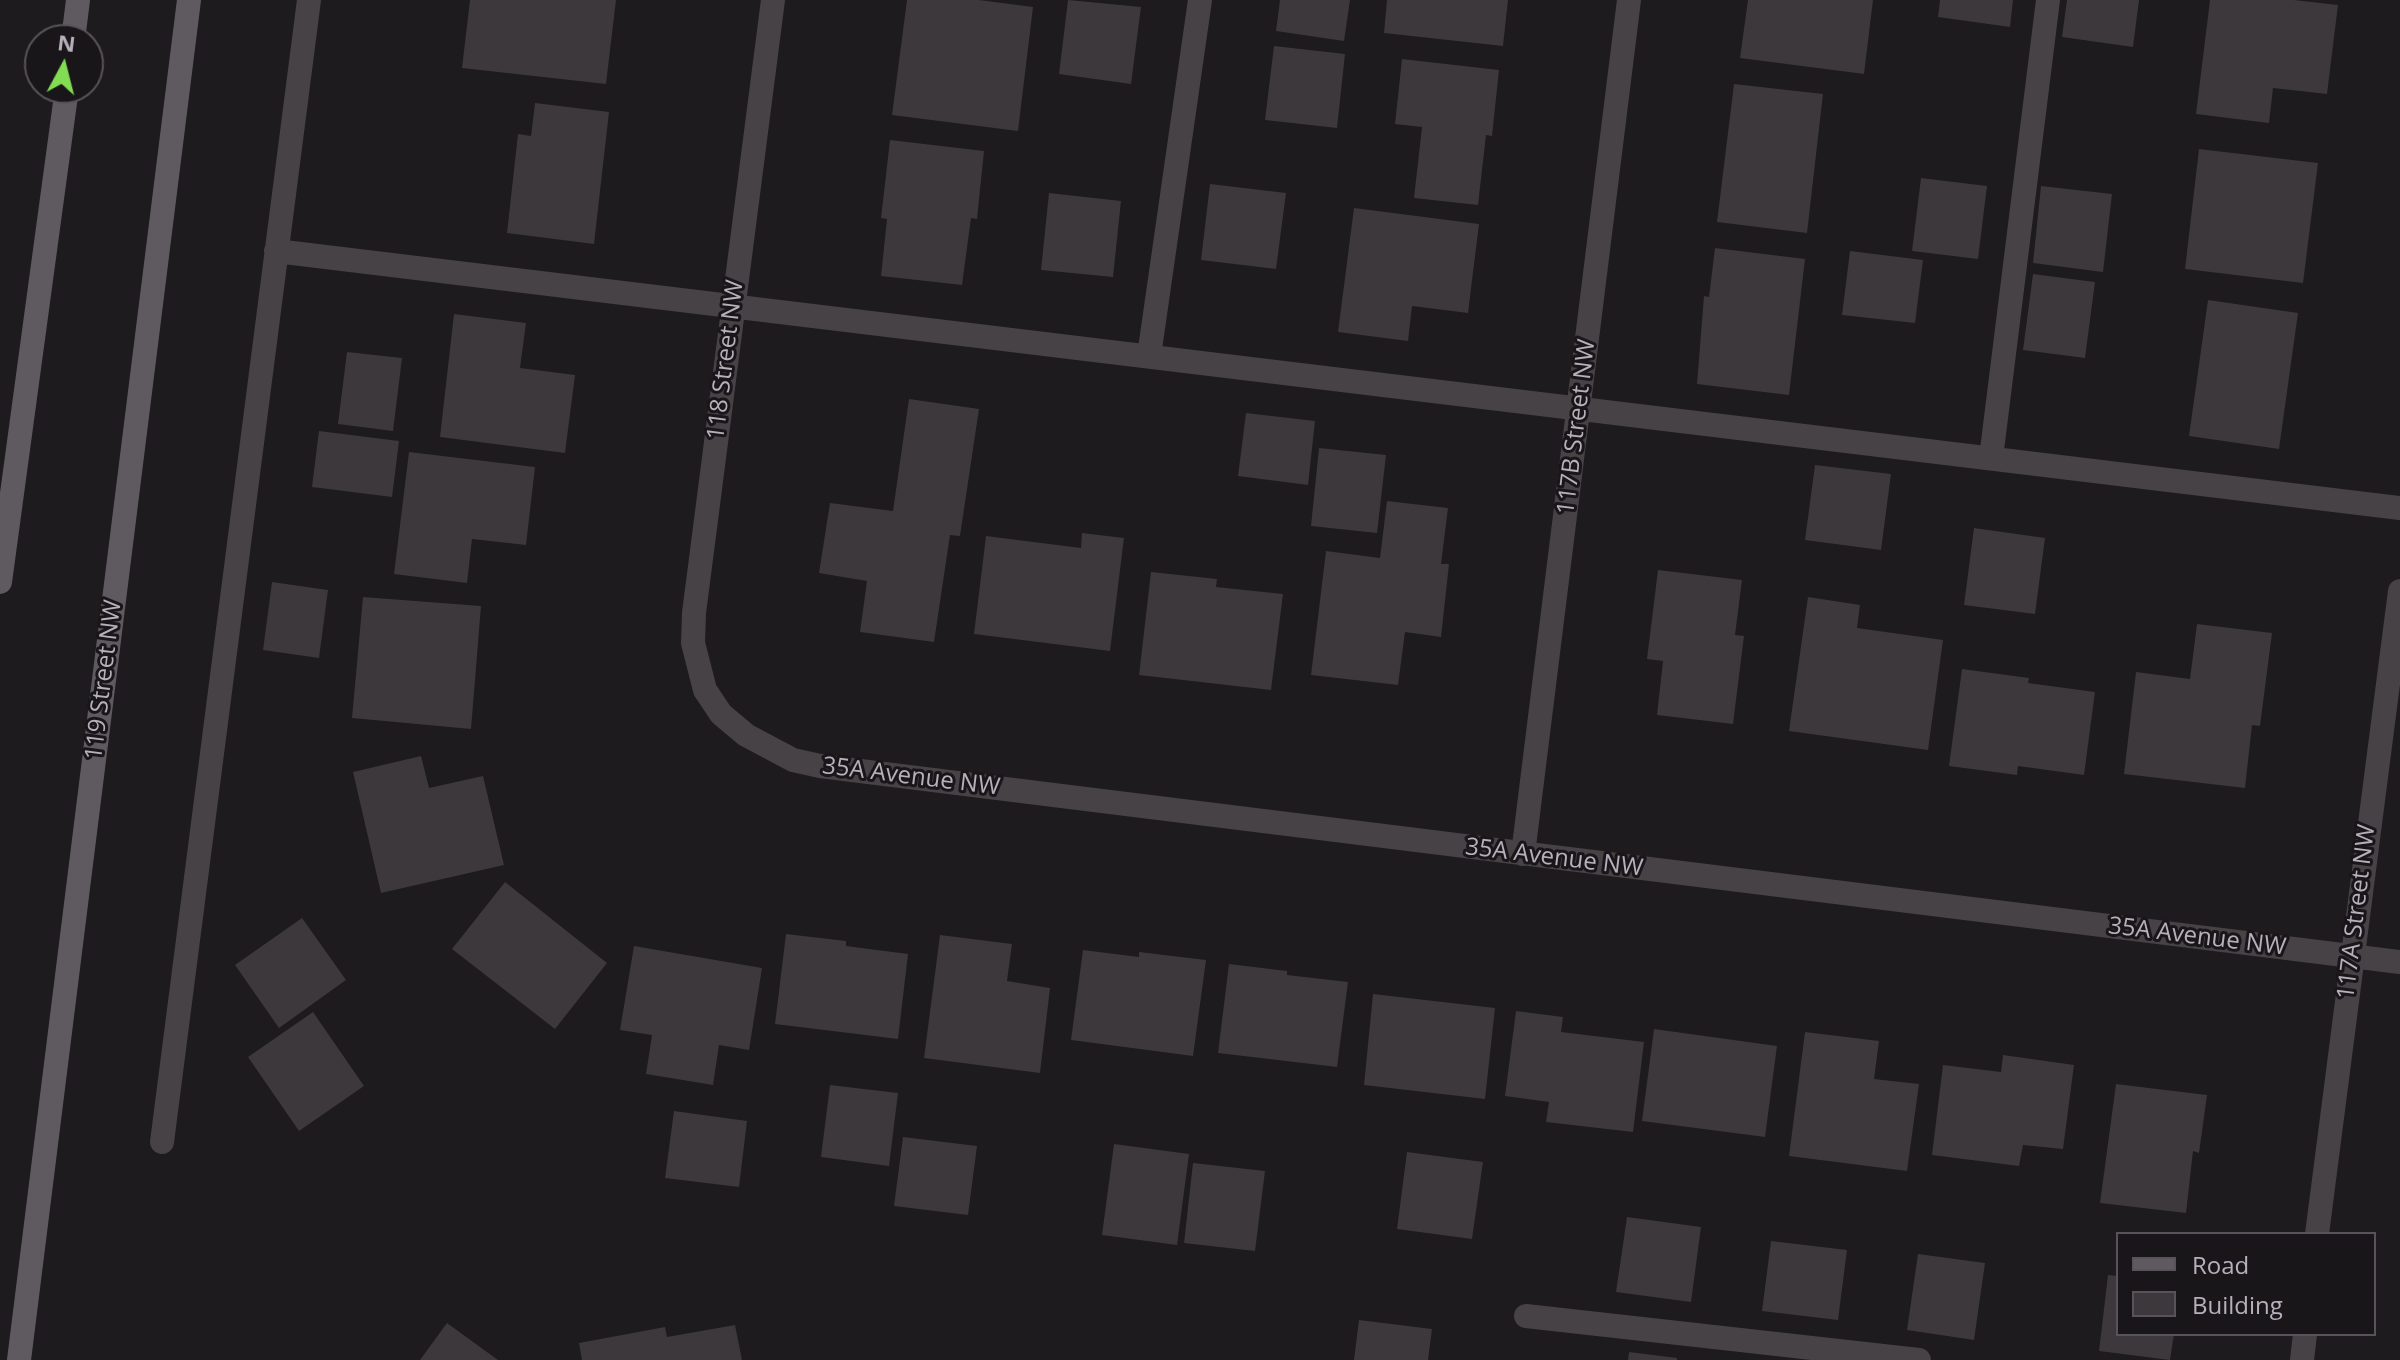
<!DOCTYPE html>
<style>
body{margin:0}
#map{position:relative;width:2400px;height:1360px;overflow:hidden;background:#1d1b1d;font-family:"Open Sans",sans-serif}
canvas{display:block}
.legend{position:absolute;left:2116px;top:1232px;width:260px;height:104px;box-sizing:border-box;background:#181618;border:2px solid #585359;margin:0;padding:10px 14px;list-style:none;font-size:24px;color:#b7afbb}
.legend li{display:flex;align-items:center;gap:16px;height:40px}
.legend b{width:40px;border:2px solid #585359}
.north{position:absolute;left:24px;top:24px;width:80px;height:80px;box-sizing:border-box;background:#181618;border:2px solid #585359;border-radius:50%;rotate:7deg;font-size:22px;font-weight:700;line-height:32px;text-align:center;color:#b7afbb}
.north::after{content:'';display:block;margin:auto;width:28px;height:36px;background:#82dd53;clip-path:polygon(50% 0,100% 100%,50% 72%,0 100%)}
</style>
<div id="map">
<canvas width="2400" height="1360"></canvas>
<ul class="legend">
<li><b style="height:10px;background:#5f5960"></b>Road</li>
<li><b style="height:22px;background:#3c383c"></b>Building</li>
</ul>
<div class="north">N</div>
</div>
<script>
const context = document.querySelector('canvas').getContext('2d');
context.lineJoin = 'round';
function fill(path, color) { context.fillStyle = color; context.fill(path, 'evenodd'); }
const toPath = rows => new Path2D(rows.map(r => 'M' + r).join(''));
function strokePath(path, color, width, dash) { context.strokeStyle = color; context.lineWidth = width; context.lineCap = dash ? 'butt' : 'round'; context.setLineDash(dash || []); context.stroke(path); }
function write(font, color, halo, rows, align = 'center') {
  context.font = font + ' "Open Sans",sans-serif'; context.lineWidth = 6; context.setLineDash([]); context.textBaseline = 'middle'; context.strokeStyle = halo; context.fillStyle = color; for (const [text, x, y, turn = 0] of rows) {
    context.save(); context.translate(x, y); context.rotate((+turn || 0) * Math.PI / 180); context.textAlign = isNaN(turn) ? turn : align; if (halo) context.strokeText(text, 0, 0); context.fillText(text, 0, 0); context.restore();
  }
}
fill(toPath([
 [470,0,616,0,606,84,462,68],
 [907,0,979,0,1033,7,1018,131,892,115],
 [1068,0,1141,7,1131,84,1059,74],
 [1280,0,1350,0,1344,41,1276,31],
 [1387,0,1508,0,1503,46,1384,33],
 [1748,0,1873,0,1864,74,1740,58],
 [1940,0,2013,0,2010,27,1938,17],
 [2067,0,2139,0,2133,47,2062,37],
 [2210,0,2294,0,2338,5,2327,94,2273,88,2269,123,2196,114],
 [1274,46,1345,54,1337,128,1265,120],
 [1402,59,1499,70,1492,136,1486,135,1478,205,1414,198,1422,127,1395,124],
 [1734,84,1823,94,1807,233,1717,222],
 [535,103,609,112,594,244,507,233,518,134,531,136],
 [890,140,984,151,977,219,971,218,962,285,881,276,887,219,881,218],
 [2199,149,2318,163,2303,283,2185,269],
 [1921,178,1987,186,1978,259,1912,251],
 [1210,184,1286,193,1276,269,1201,260],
 [2041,186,2112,194,2103,272,2033,263],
 [1049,193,1121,201,1113,277,1041,270],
 [1354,208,1479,224,1468,313,1412,306,1408,341,1338,332],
 [1715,248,1805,259,1789,395,1697,384,1704,296,1709,297],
 [1850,251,1923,260,1915,323,1842,315],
 [2033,274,2095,282,2085,358,2023,350],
 [2208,300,2298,313,2279,449,2189,436],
 [454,314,526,323,520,368,575,375,565,453,440,437],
 [347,352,402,358,393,431,338,424],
 [909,399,979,409,960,536,950,535,934,642,860,632,867,581,819,573,830,503,893,511],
 [1246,413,1315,421,1308,485,1238,476],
 [319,431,399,441,392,497,312,487],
 [1319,448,1386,455,1377,533,1311,526],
 [409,452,535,467,526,545,472,539,467,583,394,574],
 [1815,465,1891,474,1881,550,1805,540],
 [1387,501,1448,508,1441,564,1449,564,1441,637,1405,632,1398,685,1311,675,1326,551,1380,558],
 [1974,528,2045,538,2035,614,1964,605],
 [1082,533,1124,538,1110,651,974,634,986,536,1081,548],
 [1658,570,1742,580,1735,635,1744,636,1733,724,1657,715,1663,661,1647,659],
 [1151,572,1217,579,1216,587,1283,594,1271,690,1139,675],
 [272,582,328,590,319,658,263,650],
 [363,597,481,606,471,729,352,718],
 [1808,597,1860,605,1857,628,1943,640,1928,750,1789,731],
 [2197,624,2272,633,2260,726,2252,725,2245,788,2124,774,2136,672,2190,679],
 [1962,669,2029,678,2028,683,2095,692,2084,775,2018,766,2017,775,1949,766],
 [421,756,429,788,483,776,504,865,381,893,353,772],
 [505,882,607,963,555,1029,452,949],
 [302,918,346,980,279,1028,235,965],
 [786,934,846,941,846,946,908,954,898,1039,775,1024],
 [940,935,1012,944,1007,981,1050,988,1040,1073,924,1058],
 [634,946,762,968,749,1050,719,1045,713,1085,646,1074,652,1035,620,1030],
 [1083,950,1139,957,1139,952,1206,960,1193,1056,1071,1040],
 [1229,964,1287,971,1287,975,1348,982,1337,1067,1218,1053],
 [1373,994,1495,1008,1485,1099,1364,1085],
 [1516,1011,1563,1017,1561,1032,1644,1042,1633,1132,1546,1122,1549,1102,1505,1096],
 [313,1012,364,1086,299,1131,248,1057],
 [1654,1029,1777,1046,1765,1137,1642,1121],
 [1805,1032,1879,1041,1874,1079,1919,1084,1907,1171,1789,1156],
 [2003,1055,2074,1065,2063,1149,2023,1145,2019,1166,1932,1155,1943,1065,2001,1072],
 [2116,1084,2207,1095,2199,1153,2193,1151,2186,1213,2100,1203],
 [830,1085,898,1093,889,1166,821,1157],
 [674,1111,747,1121,739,1187,665,1178],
 [903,1137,977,1146,968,1215,894,1206],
 [1114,1144,1189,1154,1177,1245,1102,1235],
 [1407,1152,1483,1162,1472,1239,1397,1229],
 [1193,1163,1265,1171,1255,1251,1184,1243],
 [1627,1217,1701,1227,1691,1302,1616,1292],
 [1771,1241,1847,1250,1838,1320,1762,1311],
 [1918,1254,1985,1263,1974,1340,1907,1330],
 [2108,1275,2118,1276,2118,1334,2174,1334,2170,1360,2099,1351],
 [1359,1320,1432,1329,1428,1360,1354,1360],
 [447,1323,498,1360,420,1360],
 [735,1325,742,1360,582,1360,579,1343,665,1327,667,1337],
 [1629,1352,1677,1358,1677,1360,1628,1360]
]), '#3c383c');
strokePath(toPath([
 [773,0,694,613,693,643,705,690,721,714,746,735,793,760,820,766,2400,962],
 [276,251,2400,508],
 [1149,356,1200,0],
 [1991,458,2048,0],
 [1523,854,1629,0],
 [162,1142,309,0],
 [2317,1234,2400,591],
 [1526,1316,1919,1360],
 [2302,1360,2305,1334]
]), '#464246', 24);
strokePath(toPath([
 [73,40,78,0],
 [0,582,67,88],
 [19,1360,189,0]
]), '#5f5960', 24);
write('24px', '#b7afbb', '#181618', [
 ["118 Street NW",726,360,-83],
 ["117B Street NW",1577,427,-83],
 ["119 Street NW",104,680,-83],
 ["35A Avenue NW",911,777,7],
 ["35A Avenue NW",1554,858,7],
 ["117A Street NW",2357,912,-83],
 ["35A Avenue NW",2197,937,7]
]);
</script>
